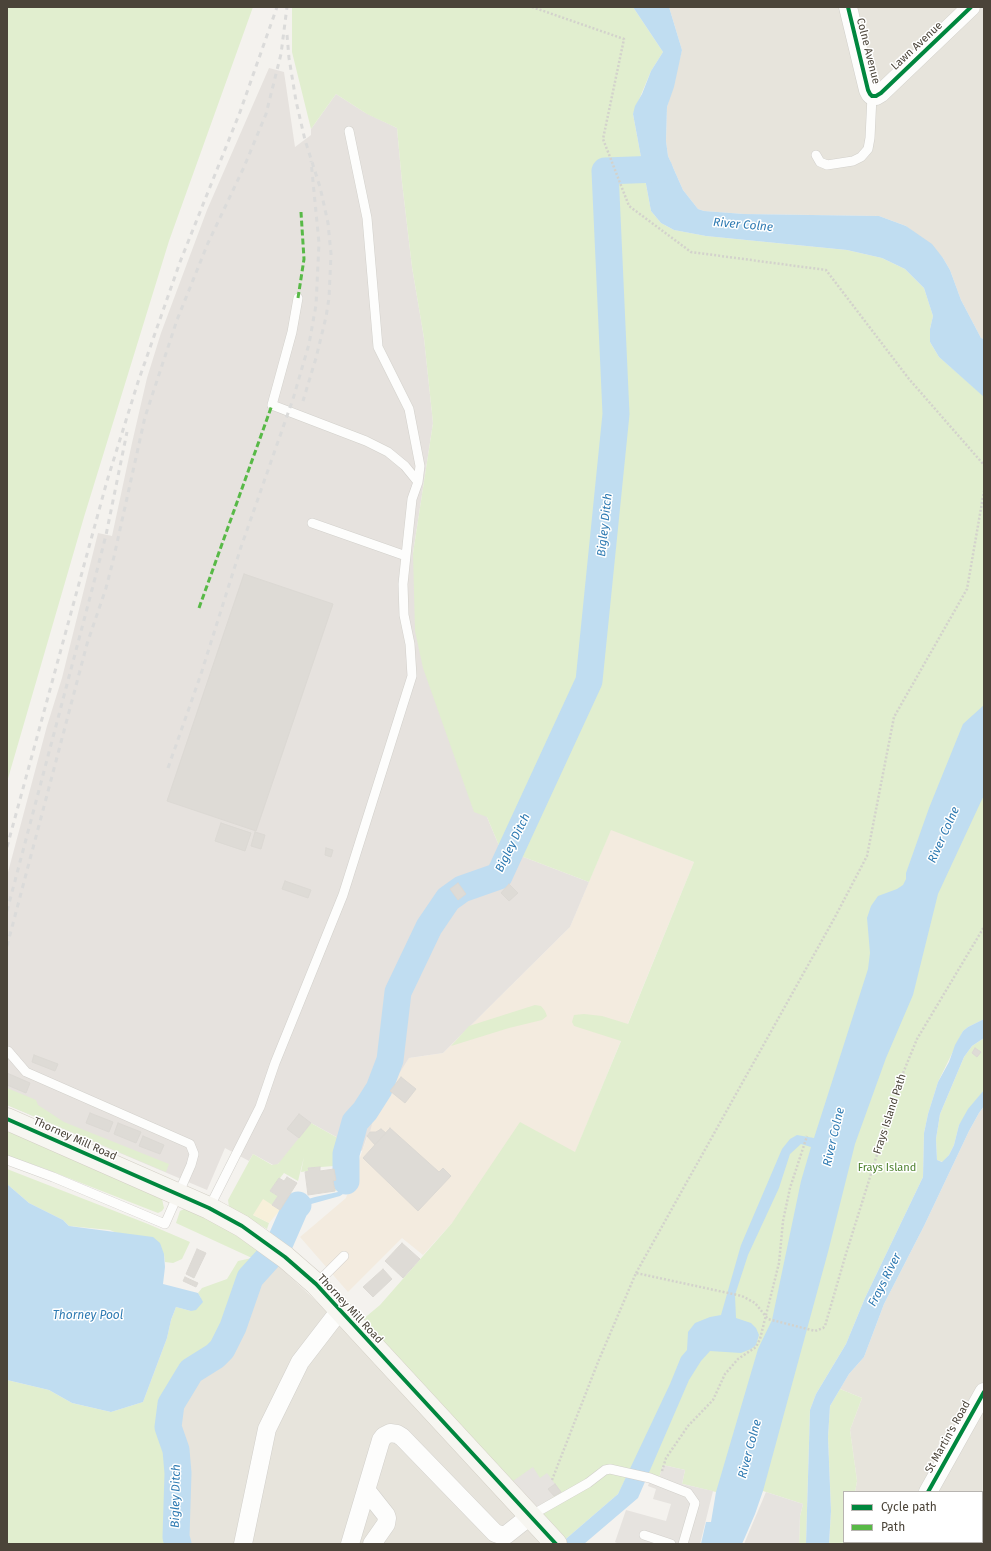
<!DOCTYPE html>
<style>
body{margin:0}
#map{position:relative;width:991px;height:1551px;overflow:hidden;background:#f4f2ee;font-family:"Fira Sans",sans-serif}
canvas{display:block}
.frame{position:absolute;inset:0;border:8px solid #4b4439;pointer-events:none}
.legend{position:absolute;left:843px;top:1491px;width:140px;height:52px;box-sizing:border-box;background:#fff;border:1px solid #b7b4b0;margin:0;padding:5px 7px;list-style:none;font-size:12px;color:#4b4439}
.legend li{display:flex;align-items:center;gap:8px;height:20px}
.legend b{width:20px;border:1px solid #b7b4b0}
</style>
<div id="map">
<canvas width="991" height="1551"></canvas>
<div class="frame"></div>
<ul class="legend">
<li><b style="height:5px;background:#00873e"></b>Cycle path</li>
<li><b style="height:5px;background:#58b947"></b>Path</li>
</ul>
</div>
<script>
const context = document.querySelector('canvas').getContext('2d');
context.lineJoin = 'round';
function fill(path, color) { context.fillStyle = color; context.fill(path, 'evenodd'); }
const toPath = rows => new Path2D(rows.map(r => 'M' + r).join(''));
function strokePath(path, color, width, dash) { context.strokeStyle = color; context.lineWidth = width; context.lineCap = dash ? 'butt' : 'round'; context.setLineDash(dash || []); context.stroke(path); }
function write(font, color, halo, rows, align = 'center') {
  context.font = font + ' "Fira Sans",sans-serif'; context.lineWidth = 3; context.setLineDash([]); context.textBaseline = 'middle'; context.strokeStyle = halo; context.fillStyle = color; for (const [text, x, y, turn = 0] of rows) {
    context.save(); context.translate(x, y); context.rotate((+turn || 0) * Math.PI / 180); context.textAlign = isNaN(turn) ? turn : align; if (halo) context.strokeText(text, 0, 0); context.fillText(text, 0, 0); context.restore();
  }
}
fill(toPath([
 [669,7,984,7,984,339,981,338,961,300,950,270,943,258,906,226,879,216,744,214,704,211,698,209,683,190,668,156,666,141,667,107,682,50],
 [984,1106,984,1544,850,1544,850,1542,982,1542,982,1492,855,1492,857,1481,850,1430,862,1398,840,1389,849,1374,864,1357,884,1304,924,1226,969,1131,979,1113],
 [276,1264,324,1308,543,1544,189,1544,185,1519,184,1463,179,1424,183,1403,193,1385,223,1357,244,1310,253,1281]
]), '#e7e4dc');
fill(toPath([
 [611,829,694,862,575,1153,452,1223,423,1255,402,1238,348,1292,300,1237,346,1198,373,1120,389,1090,409,1058,443,1053,570,927]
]), '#f3ebdf');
fill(toPath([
 [269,68,284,72,295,147,311,135,311,129,336,94,364,112,397,128,402,182,412,267,424,338,433,423,413,553,487,817,500,848,589,882,570,927,443,1053,409,1058,389,1090,373,1120,370,1132,367,1136,362,1151,311,1123,282,1161,275,1166,253,1154,249,1161,225,1148,207,1190,7,1105,7,876,47,726,62,678,98,533,112,536,132,443,147,378,161,333,207,210]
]), '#e6e2de');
fill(toPath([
 [7,7,253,7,169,241,84,517,7,782],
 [292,7,633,7,663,52,651,71,633,114,651,211,661,223,674,230,706,236,847,250,882,258,905,269,924,288,933,316,930,329,930,342,939,357,984,396,984,1019,968,1027,963,1031,938,1082,928,1114,924,1133,923,1177,865,1298,846,1344,816,1394,810,1410,806,1544,799,1544,800,1516,803,1504,763,1491,716,1492,687,1485,682,1484,685,1470,663,1465,659,1478,609,1467,604,1469,587,1482,550,1503,587,1484,605,1470,610,1469,628,1474,618,1494,560,1544,558,1544,531,1516,535,1513,533,1510,356,1325,380,1305,452,1223,520,1122,575,1152,621,1041,574,1026,572,1022,574,1015,584,1014,602,1016,628,1024,694,862,611,830,589,882,500,848,487,817,474,812,423,668,415,631,413,553,433,423,424,338,412,267,402,182,397,128,367,114,336,94,311,129,292,52],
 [535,1005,541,1006,545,1011,547,1016,542,1020,509,1028,451,1046,469,1026],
 [984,1038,984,1090,959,1125,954,1145,949,1155,943,1162,937,1160,936,1139,940,1114,964,1057,972,1046],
 [7,1088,36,1100,38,1105,64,1122,169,1164,166,1172,7,1105],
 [311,1123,345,1142,341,1151,341,1164,343,1169,343,1184,335,1191,333,1181,336,1180,334,1166,308,1168,309,1171,301,1172,304,1157,298,1181,284,1173,270,1191,278,1196,272,1205,253,1215,269,1223,267,1229,229,1207,228,1200,253,1154,272,1165,278,1164],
 [7,1130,162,1199,164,1208,162,1211,158,1213,43,1168,7,1156],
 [7,1169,148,1224,190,1242,182,1259,173,1263,165,1262,164,1254,110,1230,69,1226,63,1220,29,1203,7,1184],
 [184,1209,201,1214,267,1254,244,1279,240,1298,231,1326,220,1345,211,1355,193,1365,183,1376,181,1396,174,1409,170,1434,174,1448,170,1449,174,1475,173,1533,175,1544,7,1544,7,1380,49,1390,72,1403,111,1412,143,1402,167,1338,171,1320,176,1307,191,1311,201,1298,198,1293,202,1288,227,1279,238,1261,252,1258,176,1223,180,1211],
 [840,1389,862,1398,850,1430,857,1481,855,1492,844,1492,844,1542,850,1542,850,1544,829,1544,831,1511,828,1437,830,1406]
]), '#e1eecf');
fill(toPath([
 [263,1199,280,1210,269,1223,253,1215]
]), '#f7f0da');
fill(toPath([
 [663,1465,685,1470,682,1484,713,1491,700,1544,619,1544,615,1542,626,1510,666,1521,671,1504,653,1499,656,1489,648,1486,651,1476,659,1478],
 [533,1467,540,1478,547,1473,561,1492,533,1510,513,1481],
 [766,1492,803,1504,800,1516,799,1544,744,1544]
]), '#e6e3df');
fill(toPath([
 [633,7,669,7,682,50,674,87,667,107,666,141,668,156,683,190,698,209,704,211,744,214,879,216,906,226,932,244,943,258,950,270,961,300,981,338,984,339,984,397,939,357,930,342,930,329,933,316,924,288,905,269,882,258,847,250,706,236,674,230,661,223,651,211,633,114,635,106,642,94,651,71,663,52],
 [984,705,984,795,938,894,913,995,886,1058,855,1144,828,1252,763,1491,755,1514,742,1544,701,1544,706,1522,711,1522,716,1492,758,1349,772,1320,801,1181,811,1147,801,1144,790,1154,779,1188,748,1255,735,1295,736,1318,751,1323,756,1328,759,1335,756,1345,751,1349,741,1353,710,1351,701,1361,689,1380,638,1498,584,1544,560,1544,618,1494,670,1384,681,1357,687,1350,688,1332,695,1323,710,1317,721,1315,741,1245,782,1149,790,1139,797,1135,814,1138,868,969,870,953,867,918,871,906,878,896,897,889,903,885,906,879,906,873,929,808,963,724],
 [984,1019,984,1038,972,1046,964,1057,940,1114,936,1139,937,1160,942,1162,949,1155,954,1145,959,1125,968,1109,984,1090,984,1106,979,1113,969,1131,924,1226,884,1304,864,1357,849,1374,830,1406,828,1437,831,1511,829,1544,806,1544,810,1410,816,1394,846,1344,865,1298,923,1177,924,1133,928,1114,938,1082,949,1062,955,1045,963,1031,968,1027],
 [345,1142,352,1146,348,1172,348,1184,346,1192,340,1196,304,1206,297,1211,292,1226,286,1234,285,1240,277,1235,298,1202,315,1197,338,1192,341,1188,343,1169,340,1161,341,1151],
 [7,1184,29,1203,63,1220,69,1226,153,1237,160,1243,164,1254,165,1267,163,1284,198,1293,201,1298,203,1302,196,1310,191,1311,176,1307,171,1320,167,1338,143,1402,111,1412,72,1403,49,1390,7,1380]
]), '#c0ddf1');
strokePath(toPath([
 [346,1181,346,1154,352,1133,355,1122,365,1111,379,1089,390,1060,398,992,429,927,448,899,462,889,499,876,589,681,616,414,605,171,659,169],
 [178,1544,176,1537,178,1473,176,1450,168,1427,171,1404,191,1371,215,1356,222,1349,233,1327,250,1278,278,1247,295,1208,298,1205]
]), '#c0ddf1', 27);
const building = toPath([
 [244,574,333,604,256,831,167,801,244,574],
 [221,823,251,833,245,851,215,841,221,823],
 [255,832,265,835,261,849,251,846,255,832],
 [326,848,333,850,331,857,325,855,326,848],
 [285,881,311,890,308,898,282,889,285,881],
 [458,883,466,894,458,900,450,889,458,883],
 [509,884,518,893,509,901,501,893,509,884],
 [975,1048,981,1052,977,1057,972,1053,975,1048],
 [34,1055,58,1064,55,1071,32,1062,34,1055],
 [7,1073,30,1083,26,1093,7,1085,7,1073],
 [401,1077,416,1089,405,1103,390,1091,401,1077],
 [90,1113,113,1122,109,1132,86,1123,90,1113],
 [299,1114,311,1123,299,1138,287,1129,299,1114],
 [118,1123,141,1132,136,1143,114,1134,118,1123],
 [390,1128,439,1172,443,1168,451,1176,418,1211,363,1158,390,1128],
 [381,1129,386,1133,375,1145,367,1136,370,1132,376,1132,381,1129],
 [143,1136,164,1145,160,1154,139,1146,143,1136],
 [320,1167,320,1171,334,1169,336,1180,333,1181,335,1191,308,1195,305,1172,309,1171,308,1168,320,1167],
 [287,1177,297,1183,280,1210,272,1205,278,1196,270,1191,279,1178,284,1181,287,1177],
 [402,1243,420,1259,403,1278,385,1261,402,1243],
 [197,1249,206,1253,194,1278,186,1274,197,1249],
 [383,1269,392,1279,373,1297,363,1287,383,1269],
 [185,1277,198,1283,196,1287,183,1281,185,1277],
 [555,1484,561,1492,554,1496,548,1489,555,1484]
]);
fill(building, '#dedbd6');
strokePath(building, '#dcd9d4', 1);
const lane = toPath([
 [349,131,367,218,378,347,409,409,420,466,418,482],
 [816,155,820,162,827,165,853,161,861,157,868,149,870,138,872,96],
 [312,523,406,556],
 [7,1160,53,1177,165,1224,191,1165,194,1154,190,1144,26,1072,8,1051],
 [209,1208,260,1107,275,1063,343,895,412,676,410,644,404,615,403,584,412,499,418,482,405,466,388,452,366,441,272,405,292,332,298,298],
 [316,1284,344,1256],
 [530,1516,588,1483,605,1470,610,1469,650,1478,688,1493,695,1503,683,1544],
 [644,1535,671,1544]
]);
const street = toPath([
 [848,7,868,90,870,94,872,96,876,96,881,93,971,7],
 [367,1491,386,1515,387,1518,386,1524,372,1544],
 [928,1492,984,1392],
 [243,1544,267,1429,300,1362,340,1310],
 [350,1544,381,1440,384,1436,390,1433,397,1434,402,1437,495,1533,501,1535,506,1535,530,1516]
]);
const secondary = toPath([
 [7,1119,209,1208,242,1226,285,1257,316,1284,556,1544]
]);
strokePath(lane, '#d2d0cb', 10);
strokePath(street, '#d2d0cb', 19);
strokePath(secondary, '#d3cfc5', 23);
strokePath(toPath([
 [532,7,624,39,603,139,629,206,691,252,826,270,909,379,984,465],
 [636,1273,835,917,867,856,894,717,967,589,984,491],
 [662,1471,666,1458,688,1426,713,1400,725,1374,738,1359,756,1347,760,1339,779,1263,783,1221,790,1188,807,1136],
 [552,1480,598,1362,636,1273,742,1296,755,1303,768,1319,815,1331,823,1328,825,1326,845,1257,901,1078,917,1039,984,927]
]), '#d3d2cc', 2.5, [2, 2]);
strokePath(lane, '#fdfdfc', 9);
strokePath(street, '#fdfdfc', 18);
strokePath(secondary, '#f7f6f1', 22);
strokePath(toPath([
 [287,35,289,58,296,101,305,140,320,187,328,223,331,254,329,298,326,317,316,358,303,401],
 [168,768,201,674,241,547,293,399,309,344,316,305,319,243,311,161],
 [7,847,107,481,138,382,180,262,240,112,277,7],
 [7,911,93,586,106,535,127,432],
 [7,946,87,644,106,588,113,561,145,417,177,320,208,243,244,167,266,114,281,54,287,7]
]), '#dbdbda', 3, [5, 5]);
strokePath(toPath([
 [298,298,304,259,301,212],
 [199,608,272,405]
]), '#58b947', 3, [6, 3]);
strokePath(toPath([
 [848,7,868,90,870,94,872,96,876,96,881,93,971,7],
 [7,1119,209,1208,242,1226,285,1257,316,1284,556,1544],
 [928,1492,984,1392]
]), '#00873e', 4);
write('11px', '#4b4439', '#fff', [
 ["Lawn Avenue",917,46,-43],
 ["Colne Avenue",868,51,76],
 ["Frays Island Path",890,1114,-72],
 ["Thorney Mill Road",75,1139,24],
 ["Thorney Mill Road",350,1309,47],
 ["St Martin's Road",948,1437,-61]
]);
write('11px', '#4a7f2a', '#fff', [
 ["Frays Island",887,1168]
]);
write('italic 12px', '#2e7ab2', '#fff', [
 ["River Colne",743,225,5],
 ["Bigley Ditch",605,525,-84],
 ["River Colne",944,835,-66],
 ["Bigley Ditch",513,843,-64],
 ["River Colne",834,1137,-77],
 ["Frays River",885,1280,-63],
 ["Thorney Pool",88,1316],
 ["River Colne",750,1449,-75],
 ["Bigley Ditch",176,1496,-89]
]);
</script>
